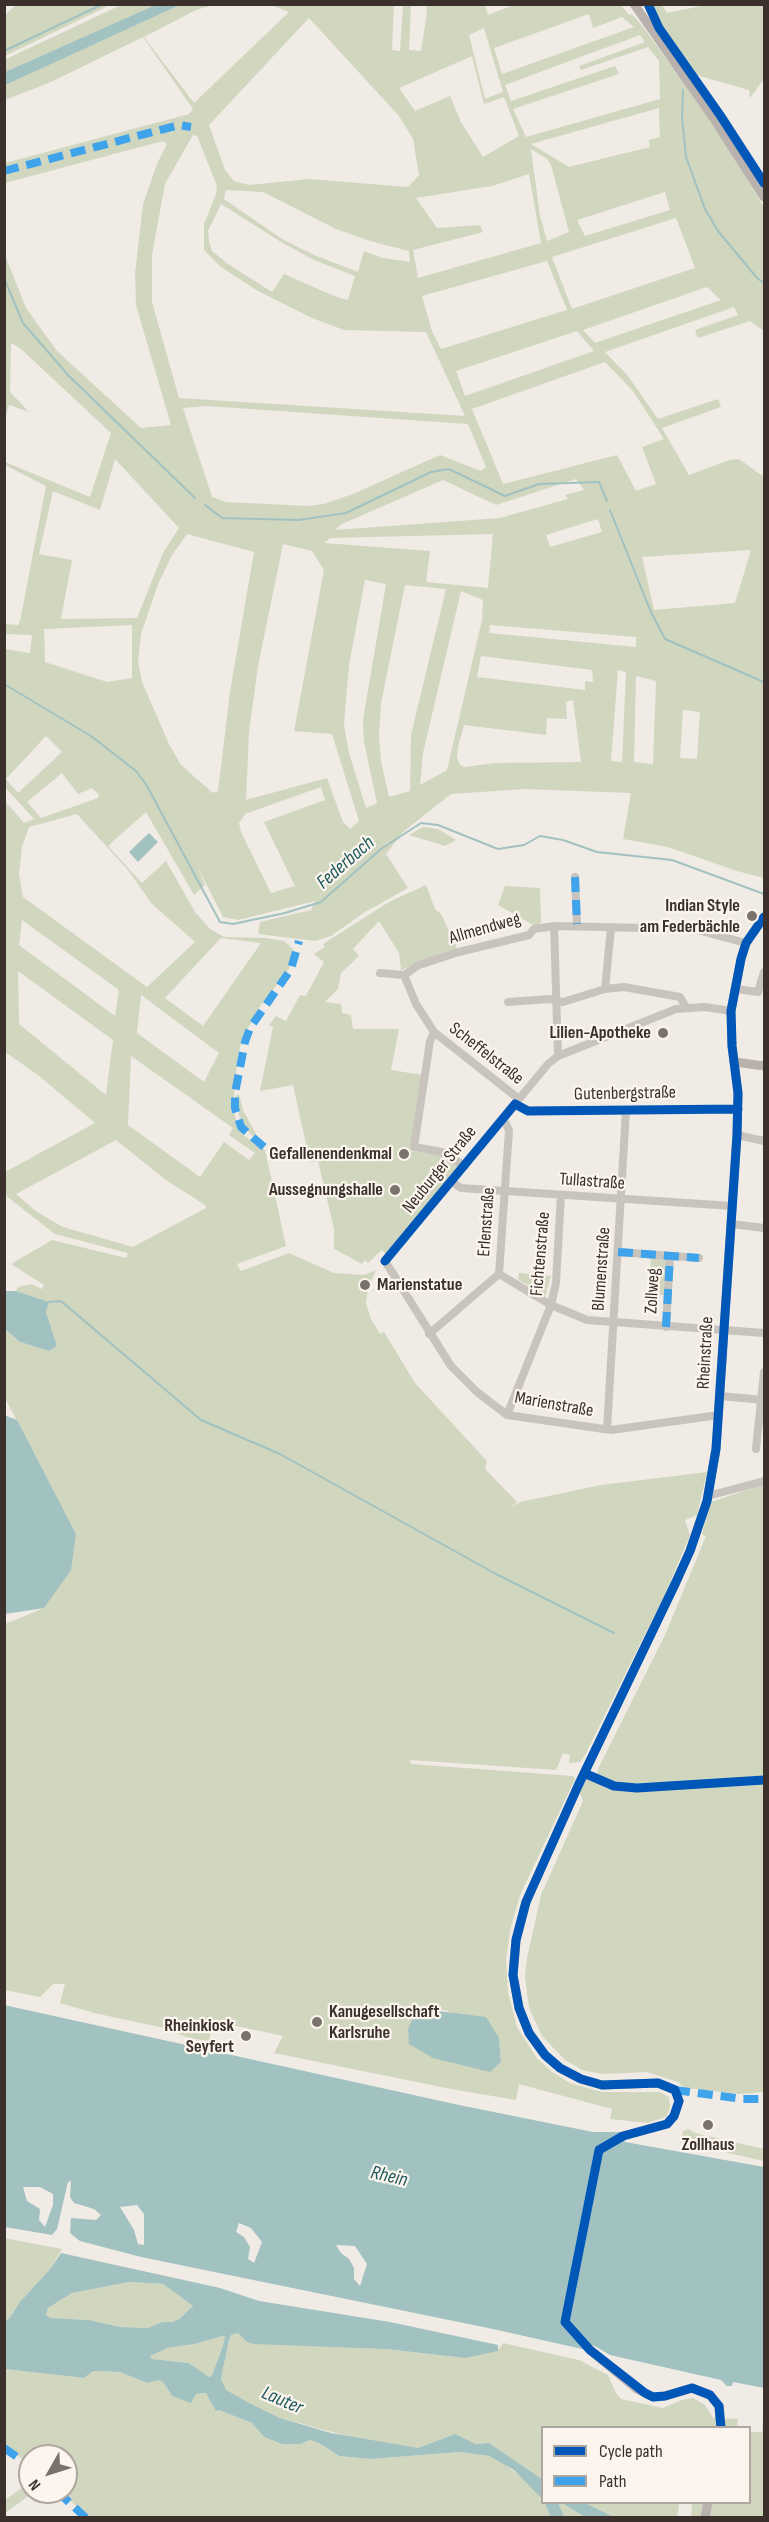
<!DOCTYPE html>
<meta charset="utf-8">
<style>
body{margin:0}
#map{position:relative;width:769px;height:2522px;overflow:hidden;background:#f0ebe5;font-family:"Sofia Sans Condensed",sans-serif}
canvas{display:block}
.frame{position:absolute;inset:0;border:6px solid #3b302b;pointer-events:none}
.legend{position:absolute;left:541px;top:2426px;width:210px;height:78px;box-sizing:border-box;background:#fbf5ee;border:2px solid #aea6a0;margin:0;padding:8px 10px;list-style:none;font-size:18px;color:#3b302b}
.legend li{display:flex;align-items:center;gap:12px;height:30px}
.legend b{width:30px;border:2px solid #aea6a0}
.north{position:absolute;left:18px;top:2444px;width:60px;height:60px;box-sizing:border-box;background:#fbf5ee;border:2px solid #aea6a0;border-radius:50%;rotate:231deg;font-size:16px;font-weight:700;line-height:24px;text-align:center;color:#3b302b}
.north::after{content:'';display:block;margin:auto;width:21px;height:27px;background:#7a716c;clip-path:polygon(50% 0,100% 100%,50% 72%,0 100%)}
</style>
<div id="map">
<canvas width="769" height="2522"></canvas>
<div class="frame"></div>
<ul class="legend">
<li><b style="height:8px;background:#0057b8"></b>Cycle path</li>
<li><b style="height:8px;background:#3fa3eb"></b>Path</li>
</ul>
<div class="north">N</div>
</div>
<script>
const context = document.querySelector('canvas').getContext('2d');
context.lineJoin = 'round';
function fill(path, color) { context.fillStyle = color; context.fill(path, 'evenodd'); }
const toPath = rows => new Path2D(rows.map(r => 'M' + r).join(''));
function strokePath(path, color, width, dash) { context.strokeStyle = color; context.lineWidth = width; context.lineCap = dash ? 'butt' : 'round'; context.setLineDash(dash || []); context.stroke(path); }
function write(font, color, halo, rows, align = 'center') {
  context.font = font + ' "Sofia Sans Condensed",sans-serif'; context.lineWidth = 4.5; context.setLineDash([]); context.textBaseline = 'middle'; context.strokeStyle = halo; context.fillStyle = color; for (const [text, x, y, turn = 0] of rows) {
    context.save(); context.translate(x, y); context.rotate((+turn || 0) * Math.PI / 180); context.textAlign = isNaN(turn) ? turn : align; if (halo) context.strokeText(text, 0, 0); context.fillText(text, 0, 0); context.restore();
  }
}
fill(toPath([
 [16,5,16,4,110,5,5,56,5,15],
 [121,5,158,5,5,72,4,60],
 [180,5,213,5,196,10,144,37,194,103,289,12,271,5,394,5,392,50,400,51,403,5,411,5,409,50,421,51,427,12,426,5,485,5,488,15,513,5,621,5,629,15,632,14,643,27,683,82,730,150,764,207,764,331,750,321,698,338,695,330,738,315,734,307,605,352,628,376,658,419,718,399,721,407,662,428,689,475,729,460,739,459,764,477,764,878,737,871,668,847,623,839,631,793,525,789,451,794,403,832,386,854,408,888,365,912,331,936,315,941,258,934,260,922,311,910,315,901,238,920,223,917,197,866,205,885,194,895,146,812,108,846,142,883,166,861,195,912,210,929,224,937,266,938,284,941,293,949,289,969,258,1009,241,1042,237,1063,233,1108,237,1123,243,1135,265,1150,286,1246,237,1264,241,1271,289,1253,334,1273,364,1275,376,1270,368,1288,366,1303,371,1319,380,1334,384,1332,415,1383,487,1461,485,1469,517,1502,511,1507,520,1502,601,1485,707,1472,697,1515,685,1520,690,1535,666,1592,585,1755,580,1762,569,1763,570,1755,563,1753,556,1770,410,1760,411,1764,573,1776,575,1779,520,1895,510,1931,506,1960,508,1992,517,2027,536,2057,552,2072,570,2083,602,2092,660,2092,669,2097,670,2108,666,2117,648,2123,610,2119,612,2109,519,2084,516,2100,451,2089,274,2053,283,2036,213,2021,209,2041,189,2038,164,2028,94,2013,60,2003,65,1984,53,1984,40,1997,5,1990,5,1624,44,1608,76,1534,5,1398,5,1329,20,1342,49,1351,57,1346,46,1312,48,1302,16,1291,18,1287,31,1284,42,1289,44,1285,11,1264,52,1240,126,1258,128,1253,55,1234,5,1195,5,1172,95,1123,38,1075,5,1052,5,801,24,823,34,819,4,786,5,649,30,653,32,635,5,634,5,624,18,625,20,621,46,486,5,465,5,462,90,497,111,433,21,349,11,343,10,392,29,412,9,405,5,418,5,255,26,308,57,351,141,428,171,425,136,305,135,274,143,204,157,164,167,144,163,141,5,183,5,163,189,114,193,109,143,37,51,82,5,100,4,85],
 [589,14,593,28,622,17,634,27,502,74,494,48],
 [309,18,399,116,413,139,419,175,408,187,309,179,249,185,234,181,225,170,209,125],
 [484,28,503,92,485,99,469,35],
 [640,35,645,42,579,66,581,70,648,47,659,61,660,99,526,137,513,109,619,74,615,66,511,101,505,85],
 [472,56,484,104,504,97,519,136,483,157,461,122,450,96,415,111,399,88],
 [659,108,660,137,649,140,650,147,569,167,531,144],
 [193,135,197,136,217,186,216,194,204,224,204,250,221,267,258,291,312,318,344,330,426,332,465,416,179,398,152,302,152,255,165,184],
 [531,149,547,159,551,165,569,232,547,241,540,216],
 [529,174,541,243,418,278,413,250,483,232,480,225,437,228,416,198,492,186],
 [226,190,263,192,336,229,370,241,409,251,410,262,383,258,364,251,358,272,314,255,282,239,224,199],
 [665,192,670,210,585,236,577,220],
 [221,204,281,242,314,260,355,276,348,300,334,296,284,274,272,292,228,264,212,251,209,242,208,231],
 [676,218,695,268,572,309,552,257],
 [547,261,567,310,441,349,432,331,422,296],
 [707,287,721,300,595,343,583,330],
 [577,331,594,351,465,396,456,371],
 [605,362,633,391,664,439,642,447,656,484,636,491,617,455,503,484,472,409],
 [206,406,468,424,486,467,481,471,440,455,353,494,324,504,308,506,226,502,212,497,183,408],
 [115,459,179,528,163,553,137,618,61,619,72,560,39,554,53,491,100,510],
 [576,479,584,490,565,495,568,499,500,518,335,530,342,524,443,480,496,505],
 [598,519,602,532,550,547,546,535],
 [187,534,254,552,230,692,218,791,213,793,181,765,169,744,142,682,138,661,141,634,158,584,172,555],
 [493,534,488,588,426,582,430,551,324,543,330,538],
 [283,544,312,551,324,570,294,731,332,734,359,821,350,829,343,822,327,778,246,800,249,732,258,666],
 [751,550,735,603,654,610,642,557],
 [365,580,386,584,363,720,364,742,377,803,366,808,349,753,344,725,349,665],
 [405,585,446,589,411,735,410,791,389,797,381,761,379,735,381,703],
 [461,591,483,600,482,620,447,770,420,785,423,753],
 [132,625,132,678,107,682,45,662,44,629],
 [490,625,636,637,636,647,489,633],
 [481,656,592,670,593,682,585,681,585,690,477,677],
 [618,670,626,672,622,762,611,761],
 [636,676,656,681,653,764,634,762],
 [573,700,581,762,495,763,465,767,460,765,457,757,458,746,464,725,546,735,547,718,567,719,566,702],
 [683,710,700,712,697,759,680,758],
 [46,736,62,752,18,793,6,779],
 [62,773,78,794,92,788,99,795,98,798,41,818,27,802],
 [321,787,325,800,264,822,295,886,271,893,241,832,239,823,245,814],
 [77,814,128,870,152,904,195,942,147,987,23,897,19,874,22,847,29,827],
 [22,920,119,990,115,1016,19,945],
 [221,938,261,943,203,1026,165,998],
 [18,971,113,1040,106,1095,19,1024],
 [141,995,219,1053,204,1082,137,1033],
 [131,1056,233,1128,229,1135,255,1153,249,1160,224,1142,200,1177,128,1125],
 [116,1140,166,1180,205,1205,206,1208,133,1247,63,1227,37,1212,16,1194],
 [431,2010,445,2010,499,2038,501,2062,490,2071,470,2066,408,2029,416,2015],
 [645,5,662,5,667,13,706,5,764,5,764,79,750,98,749,90,696,75],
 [423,827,438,829,456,840,445,846,409,835],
 [426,885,435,909,441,914,458,950,401,970,399,953,379,921,353,949,359,956,341,973,338,989,325,1002,341,1004,342,1013,351,1015,353,1029,399,1029,391,1070,423,1075,410,1151,440,1155,462,1167,386,1255,382,1250,368,1263,365,1260,362,1264,334,1249,334,1229,318,1161,310,1162,293,1085,260,1091,273,1027,269,1025,276,1016,286,1021,300,995,306,996,324,962,314,954,325,947,323,944,389,902],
 [505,886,540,888,541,922,539,925,533,925,498,905],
 [239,1094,243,1110,256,1134,253,1136,244,1128,239,1115,236,1096],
 [651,1257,663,1258,667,1261,665,1295,649,1295],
 [519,1273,551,1276,545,1296,518,1279],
 [764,1484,764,2092,740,2094,685,2088,678,2082,647,2072,602,2074,582,2070,565,2060,542,2036,529,2008,525,1977,527,1958,541,1895,583,1801,580,1792,588,1778,596,1781,598,1769,665,1635,706,1536,702,1534,711,1502],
 [688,2129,695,2133,764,2149,764,2161,680,2142,683,2131],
 [4,2238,62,2249,51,2268,19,2303,10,2318,5,2321],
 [129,2282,163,2284,193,2306,179,2319,172,2322,162,2322,148,2328,120,2327,89,2320,51,2318,46,2315,48,2308,72,2293],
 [238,2333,247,2342,386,2349,465,2358,499,2349,503,2343,579,2360,608,2375,616,2393,621,2399,663,2408,682,2400,693,2398,705,2405,713,2418,738,2419,737,2428,542,2428,542,2479,489,2443,476,2444,455,2434,418,2448,362,2440,280,2418,232,2395,223,2387,221,2379,229,2340,231,2335],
 [222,2336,225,2337,223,2346,212,2375,209,2377,189,2363,152,2359,149,2356,167,2348,195,2344],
 [5,2369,84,2378,93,2371,120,2372,147,2383,159,2380,163,2382,169,2392,191,2402,196,2394,206,2393,219,2410,252,2423,264,2437,282,2444,300,2444,310,2440,319,2443,339,2456,371,2459,460,2452,489,2456,501,2462,522,2477,538,2493,542,2502,562,2503,585,2517,89,2517,60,2492,66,2492,66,2456,30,2456,30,2465,5,2447],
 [764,2404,764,2517,691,2518,692,2503,750,2502,750,2432,762,2432],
 [30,2482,30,2492,34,2492,5,2513,5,2500],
 [585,2503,679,2503,678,2514,675,2518,614,2517]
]), '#d1d6bf');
fill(toPath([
 [158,4,180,5,5,85,5,72],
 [149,833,158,842,138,862,129,852],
 [4,1291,16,1291,49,1302,46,1312,57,1346,49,1351,20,1342,5,1329],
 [4,1415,17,1420,76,1534,71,1570,44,1608,5,1614],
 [4,2005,459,2105,593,2132,622,2132,625,2142,764,2167,764,2388,733,2382,732,2386,727,2386,721,2380,610,2355,593,2345,587,2352,582,2349,493,2329,141,2257,80,2241,70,2233,71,2218,96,2220,101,2215,94,2209,74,2203,70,2197,71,2181,68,2182,57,2229,52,2235,5,2227],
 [23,2187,40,2187,53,2194,53,2205,45,2227,39,2220,40,2209,27,2201],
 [137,2205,144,2214,144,2245,138,2244,134,2230,120,2207],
 [239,2223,251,2228,262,2242,254,2263,248,2259,250,2247,244,2237,236,2232],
 [336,2245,355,2246,367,2264,360,2286,354,2279,354,2268,349,2259,341,2253],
 [431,2010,486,2017,499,2038,501,2062,490,2072,433,2058,409,2044,408,2029,412,2020,423,2011],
 [61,2253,220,2288,259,2301,390,2322,498,2345,498,2351,465,2358,386,2349,254,2344,247,2342,238,2333,231,2335,229,2340,221,2379,226,2390,249,2403,280,2418,331,2433,418,2448,455,2434,476,2444,489,2443,542,2479,542,2499,514,2470,489,2456,460,2452,371,2459,339,2456,319,2443,310,2440,300,2444,282,2444,264,2437,252,2423,219,2410,216,2411,206,2393,196,2394,191,2403,172,2396,163,2382,159,2380,147,2383,120,2372,93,2371,84,2378,5,2369,5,2321,10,2318,19,2303,51,2268],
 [129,2282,163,2284,193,2306,179,2319,172,2322,162,2322,148,2328,120,2327,89,2320,51,2318,46,2315,48,2308,72,2293],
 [222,2336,225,2337,223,2346,212,2375,209,2377,189,2363,152,2359,150,2356,167,2348,195,2344],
 [562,2503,585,2503,614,2517,585,2517]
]), '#a1c2c1');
strokePath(toPath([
 [4,51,103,4],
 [683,90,682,117,686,157,705,209,718,231,757,278,764,283],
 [4,278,23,323,68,375,195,498],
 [205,505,222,518,299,520,346,513,431,472,449,469,505,496,539,484,599,482,607,501],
 [610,510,650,610,665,639,764,682],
 [4,684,91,736,136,771,147,786,220,922,233,924,285,913,321,902,381,849,421,823,438,825,498,849,524,845,540,836,563,840,597,852,672,860,764,894],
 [49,1302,61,1301,201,1420,280,1454,496,1574,614,1633]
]), '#a1c2c1', 2);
strokePath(toPath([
 [551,2502,558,2518]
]), '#a1c2c1', 12);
strokePath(toPath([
 [587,2347,565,2322,599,2150,619,2139]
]), '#1f5a5e', 1.5, [8, 6]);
strokePath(toPath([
 [575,877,577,924],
 [554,926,558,1056],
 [380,973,404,975],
 [404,975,419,965,459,952,529,935,534,929,554,926,693,929,746,943],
 [404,975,416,1004,434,1032,519,1099],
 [605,989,611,928],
 [736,989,758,992,764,972],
 [508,1002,549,999,563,1002,605,989,624,987,680,997,686,1007],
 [434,1032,430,1041,414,1147,442,1152,465,1166],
 [515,1104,528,1111,738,1109],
 [737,1135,764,1141],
 [452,1182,461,1188,732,1206],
 [731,1224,764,1228],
 [618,1252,699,1258],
 [499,1274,551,1305,587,1320,764,1333],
 [666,1327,670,1256],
 [429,1334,499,1274,509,1130,503,1118],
 [720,1396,764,1400],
 [507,1415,551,1305,556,1283,561,1195],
 [719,1415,611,1430,507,1415,477,1392,451,1366,385,1261,548,1064,558,1056,676,1009,705,1007,731,1011],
 [607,1429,626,1110],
 [756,1449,764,1372],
 [708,1496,764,1481]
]), '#c9c3be', 8);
strokePath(toPath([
 [634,4,716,122,764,197],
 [735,1062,764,1066],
 [623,2136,667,2124,674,2116,679,2101,675,2090,658,2083,602,2085,581,2079,560,2068,545,2055,529,2033,519,2008,513,1975,516,1940,526,1902,578,1786,676,1582,690,1551,707,1501,716,1449,737,1135,738,1093,732,1046,731,1011,741,959,746,943,764,917],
 [590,2350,637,2389,653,2397,665,2396,692,2388,710,2395,719,2406,721,2428],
 [705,2518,708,2502]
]), '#b8b1ad', 9);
strokePath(toPath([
 [4,171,179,125,191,127],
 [575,877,577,924],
 [264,1147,241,1127,235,1108,235,1093,245,1042,250,1028,291,969,299,941],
 [618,1252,699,1258],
 [666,1327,670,1256],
 [675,2090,743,2099,764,2099],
 [4,2448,30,2466],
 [58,2492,86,2518]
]), '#3fa3eb', 8, [15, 8]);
strokePath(toPath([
 [648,4,659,28,720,115,764,183],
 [385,1261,515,1104,528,1111,738,1109],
 [584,1773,614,1786,637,1788,764,1780],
 [721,2428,719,2406,710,2395,692,2388,665,2396,653,2397,645,2393,590,2350,565,2322,599,2150,623,2136,667,2124,674,2116,679,2101,675,2090,658,2083,602,2085,581,2079,560,2068,545,2055,529,2033,519,2008,513,1975,516,1940,526,1902,578,1786,676,1582,690,1551,707,1501,716,1449,737,1135,738,1093,732,1046,731,1011,741,959,746,943,764,917]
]), '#0057b8', 9);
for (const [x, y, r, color] of [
 [752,916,6,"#7a716c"],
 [663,1033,6,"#7a716c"],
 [404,1154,6,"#7a716c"],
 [395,1190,6,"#7a716c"],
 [365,1285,6,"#7a716c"],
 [317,2022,6,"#7a716c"],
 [246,2036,6,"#7a716c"],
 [708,2125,6,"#7a716c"]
]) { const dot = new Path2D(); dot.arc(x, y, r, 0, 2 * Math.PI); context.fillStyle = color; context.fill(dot); strokePath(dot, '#fbf5ee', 2); }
write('bold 18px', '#3b302b', '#fbf5ee', [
 ["Indian Style",740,906],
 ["am Federbächle",740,927],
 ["Lilien-Apotheke",651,1033],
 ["Gefallenendenkmal",392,1154],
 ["Aussegnungshalle",383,1190],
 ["Marienstatue",377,1285,"left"],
 ["Kanugesellschaft",329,2012,"left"],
 ["Karlsruhe",329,2033,"left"],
 ["Rheinkiosk",234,2026],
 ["Seyfert",234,2047],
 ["Zollhaus",708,2145,"center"]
], 'right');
write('18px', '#3b302b', '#fbf5ee', [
 ["Allmendweg",485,929,-16],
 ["Scheffelstraße",486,1054,38],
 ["Gutenbergstraße",625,1094,-1],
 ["Neuburger Straße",440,1170,-51],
 ["Tullastraße",592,1182,4],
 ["Erlenstraße",487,1222,-86],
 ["Fichtenstraße",541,1254,-85],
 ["Blumenstraße",602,1269,-86],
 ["Zollweg",653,1291,-87],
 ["Rheinstraße",706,1353,-87],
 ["Marienstraße",554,1405,10]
]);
write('italic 20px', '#1f5a5e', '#fbf5ee', [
 ["Federbach",346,863,-41],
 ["Rhein",389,2177,13],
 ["Lauter",282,2401,23]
]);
</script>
